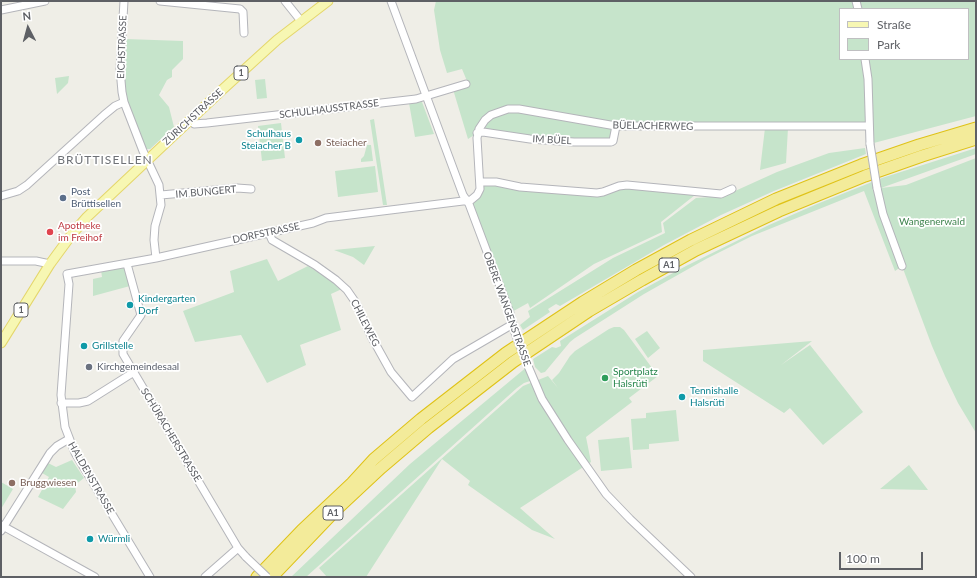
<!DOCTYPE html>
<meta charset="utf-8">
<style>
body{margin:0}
#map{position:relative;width:977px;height:578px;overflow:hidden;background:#efeee7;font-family:Lato,sans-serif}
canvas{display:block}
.frame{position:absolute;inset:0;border:2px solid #5e6065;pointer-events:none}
.legend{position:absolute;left:839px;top:8px;width:130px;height:52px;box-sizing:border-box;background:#fff;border:1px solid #bfbfc1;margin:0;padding:5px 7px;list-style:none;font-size:12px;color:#5e6065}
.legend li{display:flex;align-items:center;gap:8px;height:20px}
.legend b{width:20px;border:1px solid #bfbfc1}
.north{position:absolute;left:8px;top:8px;width:40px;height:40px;-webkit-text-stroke:3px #fff;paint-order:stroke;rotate:354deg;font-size:11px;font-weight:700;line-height:16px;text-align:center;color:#5e6065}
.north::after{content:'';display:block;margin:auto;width:14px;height:18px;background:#5e6065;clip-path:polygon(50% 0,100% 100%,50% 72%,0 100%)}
.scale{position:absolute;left:839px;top:552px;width:84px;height:18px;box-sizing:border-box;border:2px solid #5e6065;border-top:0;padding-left:5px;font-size:12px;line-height:14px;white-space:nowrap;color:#5e6065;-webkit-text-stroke:3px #fff;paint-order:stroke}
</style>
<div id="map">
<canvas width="977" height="578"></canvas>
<div class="frame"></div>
<ul class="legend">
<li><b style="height:5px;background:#f7f7b3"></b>Straße</li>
<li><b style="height:11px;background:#c6e4cb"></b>Park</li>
</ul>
<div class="north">N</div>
<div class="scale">100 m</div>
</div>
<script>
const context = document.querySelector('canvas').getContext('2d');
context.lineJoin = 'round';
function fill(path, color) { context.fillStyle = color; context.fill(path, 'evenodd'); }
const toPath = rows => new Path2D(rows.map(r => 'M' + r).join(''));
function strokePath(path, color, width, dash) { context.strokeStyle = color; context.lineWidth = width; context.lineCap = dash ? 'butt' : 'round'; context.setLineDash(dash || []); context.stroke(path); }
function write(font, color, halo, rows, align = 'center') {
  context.font = font + ' Lato,sans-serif'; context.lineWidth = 3.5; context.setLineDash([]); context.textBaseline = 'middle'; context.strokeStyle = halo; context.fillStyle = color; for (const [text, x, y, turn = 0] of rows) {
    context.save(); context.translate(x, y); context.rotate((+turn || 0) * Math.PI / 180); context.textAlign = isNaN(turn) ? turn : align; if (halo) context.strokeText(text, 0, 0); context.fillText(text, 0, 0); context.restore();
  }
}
fill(toPath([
 [436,1,976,1,976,116,870,144,869,126,616,126,611,142,477,133,468,139,452,86,467,81,462,69,447,73,440,50,434,10],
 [840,9,968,9,968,59,840,59],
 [125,39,183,41,183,59,172,70,172,77,167,80,159,95,169,107,174,127,150,149,147,149,144,147,130,110,125,90,123,72],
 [69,76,68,83,57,94,55,78],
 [265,79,267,98,257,99,255,80],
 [422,102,434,134,415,137,409,103],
 [374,119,387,205,383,205,370,120],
 [281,123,285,158,262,161,258,126],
 [765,128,788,128,786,163,760,170],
 [367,145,371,145,373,161,361,162,361,159,364,156],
 [865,148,866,154,774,191,721,215,664,245,560,306,556,304,548,309,550,312,523,330,520,325,530,317,528,311,613,258,665,233,663,223,696,198,724,196,777,172,829,153],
 [976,148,976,154,881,188,906,185,976,158,976,433,958,403,945,376,932,346,902,266,895,271,864,191,752,236,706,259,644,294,575,338,570,342,545,372,541,373,535,367,533,359,552,347,556,348,561,346,560,341,638,292,686,266,769,225,817,204,882,178],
 [375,166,378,192,338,197,335,171],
 [480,182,597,193,627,185,695,195,661,222,662,232,594,264,530,308,528,303,510,313,471,200],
 [375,246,364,265,353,257,334,250],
 [267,259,278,281,308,266,344,288,331,294,341,330,300,345,306,365,267,383,241,335,195,342,183,311,234,292,230,271],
 [123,267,126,270,130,286,93,296,93,279,102,277,101,270],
 [614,327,620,327,624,330,658,376,629,398,632,402,586,437,591,462,520,508,555,539,532,530,468,485,470,481,442,459,366,577,327,577,319,568,523,386,548,376,558,388,552,380,559,373,570,356,575,351,609,329],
 [647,331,660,348,648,358,635,339],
 [812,341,781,365,810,345,863,412,823,445,790,408,784,413,703,361,703,350],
 [528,366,533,380,524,383,517,388,306,577,291,577,410,464],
 [676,410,679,441,649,444,649,449,633,450,631,419,646,418,646,413],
 [629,437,632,468,601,471,598,440],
 [72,460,84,478,75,485,76,492,63,509,38,497,49,477,42,473,48,463,56,467],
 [909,465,928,490,880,489],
 [1,482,13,489,1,509]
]), '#c6e4cb');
const minor = toPath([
 [124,1,120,69,122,92,124,102,143,151,159,185,161,205,155,226,154,240,156,258],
 [160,1,240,9,243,12,244,33],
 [285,1,301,21],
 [391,1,463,195,469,204,510,313,515,333],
 [856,1,858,9],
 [1,10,45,1],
 [865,59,868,79,870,144],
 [191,120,194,124,207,123,416,99,466,84],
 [477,133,483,132,530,139,574,142,611,142,613,141,616,126],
 [480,182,496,182,520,187,597,193,603,192,619,186,627,185,721,194,732,189],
 [877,188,883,214,902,266],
 [161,195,237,188,251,189],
 [1,196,18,191,27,185,104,115,115,106,124,102],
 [269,233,272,240,315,265,336,280,347,290,356,303,371,336,391,372,412,397,453,359,513,324],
 [1,261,36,261,50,264],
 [127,264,141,315,123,341,123,354,238,548,246,557],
 [528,366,542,399,568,440,606,494,630,519,691,577],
 [61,403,79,403,88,401,134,372],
 [1,525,95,577],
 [1,531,50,453,57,446,69,439],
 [150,577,75,453,65,427,61,395,69,284,67,274,156,258,313,223,326,218,471,200,477,195,480,189,477,138,479,129,485,120,491,115,508,109,519,109,616,126,869,126],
 [205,577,238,548]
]);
const major = toPath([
 [1,343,50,264,72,234,87,217,222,90,277,40,328,1]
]);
const highway = toPath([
 [257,577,302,530,352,483,374,459,421,419,506,353,583,302,636,270,691,240,776,199,861,165,919,145,976,128],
 [272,577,336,510,381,468,428,428,513,362,589,311,642,280,696,250,779,211,865,176,922,156,976,139]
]);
strokePath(minor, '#b4b5ba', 9);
strokePath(major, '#e4d66b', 11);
strokePath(highway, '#dfc217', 13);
strokePath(minor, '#fff', 7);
strokePath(major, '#f7f7b3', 9);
strokePath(highway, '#f3eb9a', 11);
const minorBridge = toPath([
 [870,144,877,188],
 [515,333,528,366],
 [246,557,267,577]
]);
strokePath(minorBridge, '#b4b5ba', 9, []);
strokePath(minorBridge, '#fff', 7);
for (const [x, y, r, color] of [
 [299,140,4,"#0f9aa8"],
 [318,143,4,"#8d6e63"],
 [63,198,4,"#5c6f8a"],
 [50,232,4,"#e0444e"],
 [130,305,4,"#0f9aa8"],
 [84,346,4,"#0f9aa8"],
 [89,367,4,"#6b7280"],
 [605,378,4,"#2e9e5b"],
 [682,397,4,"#0f9aa8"],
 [12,483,4,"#8d6e63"],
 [90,539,4,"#0f9aa8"]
]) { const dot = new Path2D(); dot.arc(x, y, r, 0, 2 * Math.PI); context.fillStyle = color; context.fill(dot); strokePath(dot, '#fff', 1.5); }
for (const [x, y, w] of [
 [241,73,14],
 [669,265,20],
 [21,310,14],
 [333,513,20]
]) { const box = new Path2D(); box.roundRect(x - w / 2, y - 7, w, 14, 3); context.fillStyle = '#fff'; context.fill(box); strokePath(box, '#5e6065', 1); }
write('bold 9px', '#5e6065', null, [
 ["1",241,73],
 ["A1",669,265],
 ["1",21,310],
 ["A1",333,513]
]);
write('10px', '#5e6065', '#fff', [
 ["EICHSTRASSE",122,47,-88],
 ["SCHULHAUSSTRASSE",329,109,-7],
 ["ZÜRICHSTRASSE",193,117,-43],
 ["BÜELACHERWEG",653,126,1],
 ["IM BÜEL",552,140,3],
 ["IM BUNGERT",206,192,-5],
 ["DORFSTRASSE",266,233,-12],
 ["OBERE WANGENSTRASSE",507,309,70],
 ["CHILEWEG",365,323,63],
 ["SCHÜRACHERSTRASSE",171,435,59],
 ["HALDENSTRASSE",91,478,60]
]);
write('10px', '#0d838f', '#fff', [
 ["Schulhaus",291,134,"right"],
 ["Steiacher B",291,146,"right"],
 ["Kindergarten",138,299],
 ["Dorf",138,311],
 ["Grillstelle",92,346],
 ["Tennishalle",690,391],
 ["Halsrüti",690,403],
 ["Würmli",98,539]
], 'left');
write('10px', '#785e54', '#fff', [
 ["Steiacher",326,143],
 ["Bruggwiesen",20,483]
], 'left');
write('10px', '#4e5e75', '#fff', [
 ["Post",71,192],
 ["Brüttisellen",71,204]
], 'left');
write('10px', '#3f844e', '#fff', [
 ["Wangenerwald",932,222]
]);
write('10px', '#be3a42', '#fff', [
 ["Apotheke",58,226],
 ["im Freihof",58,238]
], 'left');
write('10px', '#5b616d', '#fff', [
 ["Kirchgemeindesaal",97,367]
], 'left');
write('10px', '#27864d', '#fff', [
 ["Sportplatz",613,372],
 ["Halsrüti",613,384]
], 'left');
context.letterSpacing = '1px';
write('12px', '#6f7277', '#fff', [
 ["BRÜTTISELLEN",105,160]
]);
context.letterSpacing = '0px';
</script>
